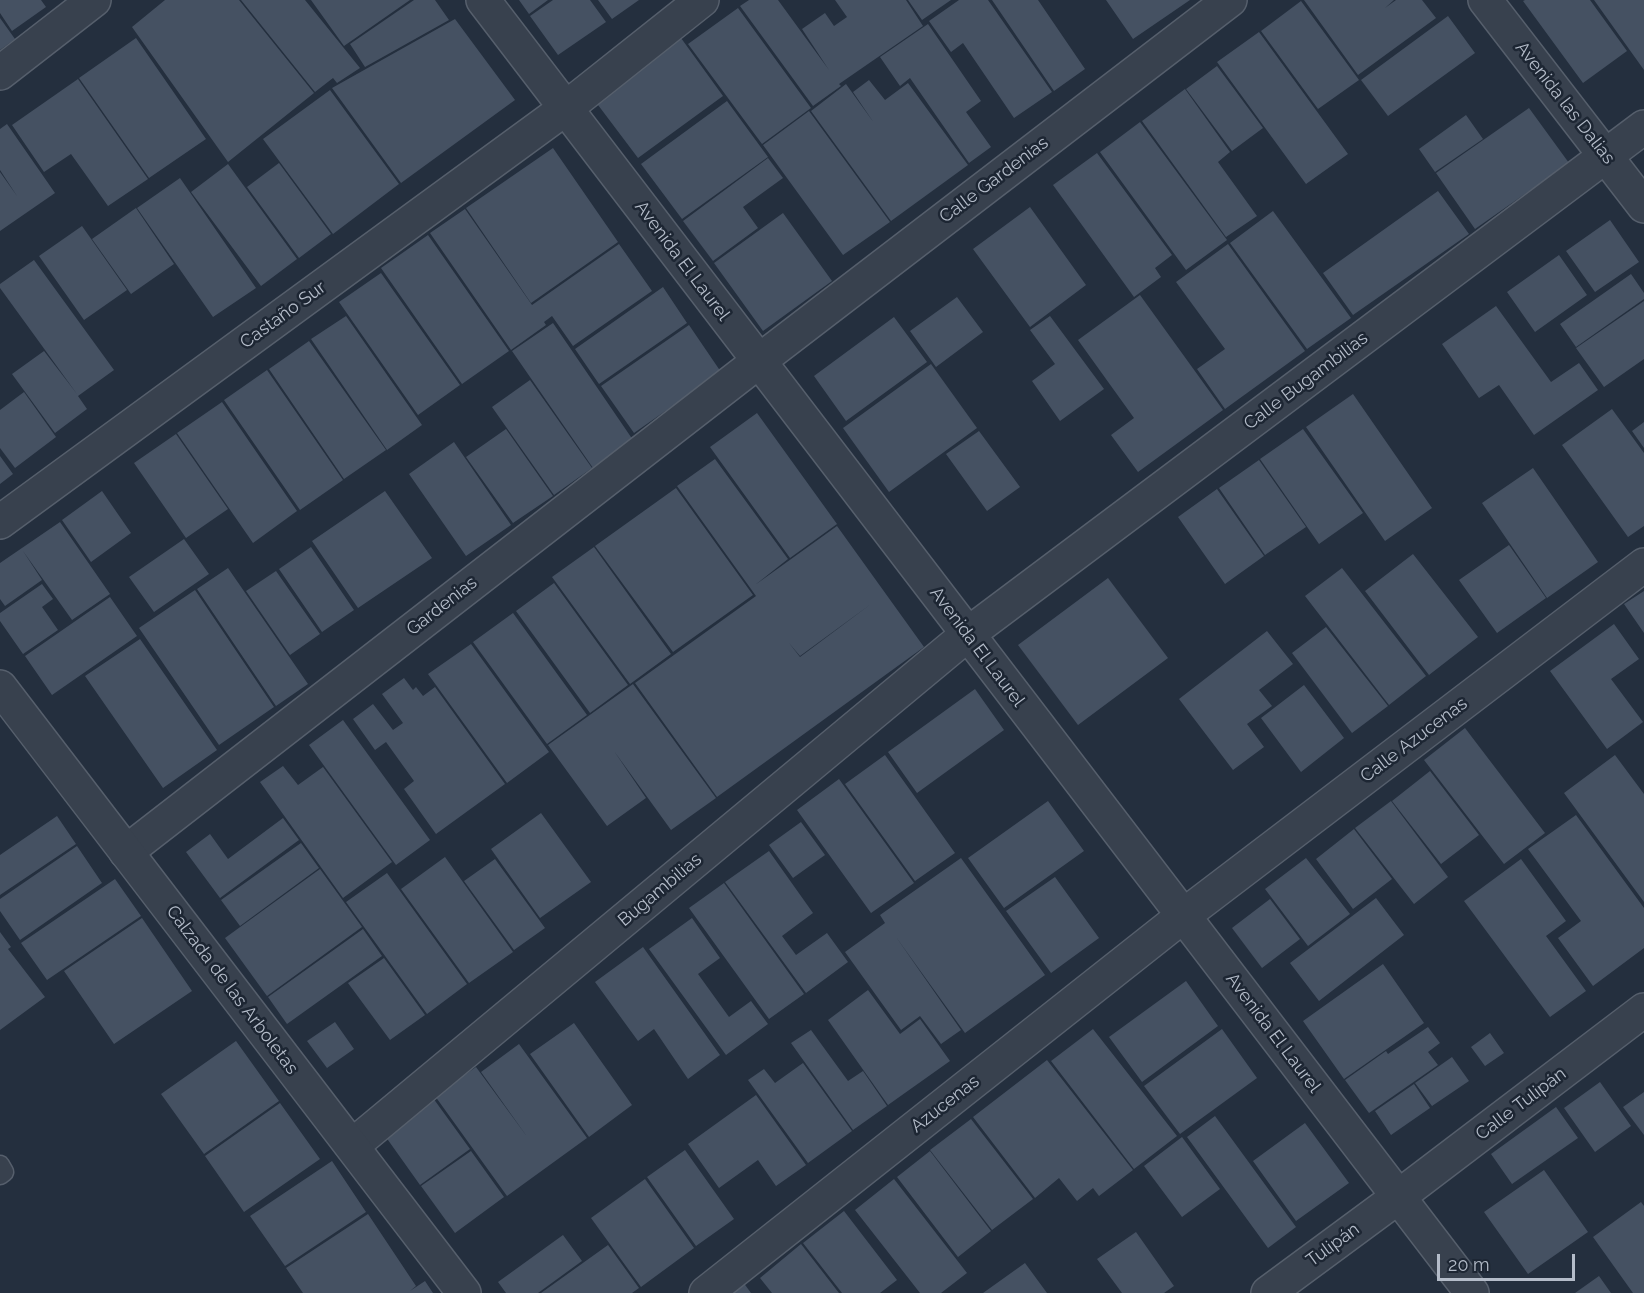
<!DOCTYPE html>
<meta charset="utf-8">
<style>
body{margin:0}
#map{position:relative;width:1644px;height:1293px;overflow:hidden;background:#242f3e;font-family:Raleway,sans-serif}
canvas{display:block}
.scale{position:absolute;left:1437px;top:1254px;width:138px;height:27px;box-sizing:border-box;border:3px solid #b4bcc9;border-top:0;padding-left:8px;font-size:18px;line-height:21px;white-space:nowrap;color:#b4bcc9;-webkit-text-stroke:4px #1d2633;paint-order:stroke}
</style>
<div id="map">
<canvas width="1644" height="1293"></canvas>
<div class="scale">20 m</div>
</div>
<script>
const context = document.querySelector('canvas').getContext('2d');
context.lineJoin = 'round';
function fill(path, color) { context.fillStyle = color; context.fill(path, 'evenodd'); }
const toPath = rows => new Path2D(rows.map(r => 'M' + r).join(''));
function strokePath(path, color, width, dash) { context.strokeStyle = color; context.lineWidth = width; context.lineCap = dash ? 'butt' : 'round'; context.setLineDash(dash || []); context.stroke(path); }
function write(font, color, halo, rows, align = 'center') {
  context.font = font + ' Raleway,sans-serif'; context.lineWidth = 5; context.setLineDash([]); context.textBaseline = 'middle'; context.strokeStyle = halo; context.fillStyle = color; for (const [text, x, y, turn = 0] of rows) {
    context.save(); context.translate(x, y); context.rotate((+turn || 0) * Math.PI / 180); context.textAlign = isNaN(turn) ? turn : align; if (halo) context.strokeText(text, 0, 0); context.fillText(text, 0, 0); context.restore();
  }
}
fill(toPath([
 [0,0,41,0,46,7,12,31,0,13],
 [165,0,239,0,314,93,228,162,132,27],
 [241,0,305,0,360,68,337,83,333,78,315,92],
 [311,0,410,0,344,46],
 [414,0,435,0,449,20,365,67,350,44],
 [519,0,548,0,529,14],
 [553,0,590,0,606,22,558,55,530,16],
 [598,0,639,0,612,19],
 [749,0,778,0,829,70,802,29,825,13,834,26,847,17,835,0,906,0,923,26,839,84,841,86,813,106,740,6],
 [908,0,951,0,922,20],
 [959,0,988,0,1052,92,1014,118,963,43,951,52,929,21],
 [992,0,1038,0,1085,69,1054,91],
 [1106,0,1190,0,1133,39],
 [1304,0,1394,0,1385,8,1396,0,1422,0,1436,18,1358,75],
 [1525,0,1590,0,1627,51,1583,83,1523,1],
 [1594,0,1644,0,1644,70],
 [1301,1,1359,80,1318,109,1261,31],
 [738,8,811,108,762,144,688,44],
 [1448,16,1475,53,1388,116,1361,80],
 [0,18,15,39,0,50],
 [455,19,515,100,401,183,332,88],
 [928,24,981,101,966,112,991,147,969,163,910,78,900,86,880,57],
 [1259,32,1348,154,1306,184,1217,62],
 [136,38,206,139,149,178,79,78],
 [681,38,723,96,638,158,595,101],
 [1217,66,1263,128,1232,151,1186,89],
 [78,79,148,179,108,206,71,154,44,172,12,125],
 [869,80,885,100,908,83,968,165,891,221,811,111,846,84,874,123,853,92],
 [1185,89,1230,152,1218,162,1257,216,1226,237,1142,121],
 [330,90,399,184,333,234,263,139],
 [727,101,768,157,682,219,641,164],
 [1529,108,1569,163,1475,229,1436,173],
 [809,111,890,222,843,255,763,145],
 [1466,115,1483,139,1435,172,1419,149],
 [1140,122,1227,240,1186,270,1100,152],
 [7,124,55,193,0,231,0,172,17,196,0,170,0,129],
 [553,148,618,242,531,303,466,208],
 [1097,153,1172,255,1155,268,1161,277,1134,297,1053,185],
 [768,158,783,178,743,207,758,228,713,261,683,221],
 [279,163,331,234,299,258,247,187],
 [228,164,297,259,261,286,191,192],
 [180,178,256,288,213,317,137,208],
 [1438,191,1469,234,1353,315,1323,273],
 [1030,207,1086,285,1030,327,973,249],
 [136,208,174,264,131,294,92,239],
 [465,209,532,305,619,244,652,291,573,346,552,316,544,322,546,325,511,350,430,233],
 [1273,211,1351,318,1307,349,1230,243],
 [783,213,832,281,763,331,714,263],
 [1610,220,1639,262,1595,292,1566,251],
 [82,226,127,290,84,320,39,256],
 [428,235,509,351,462,384,381,268],
 [1228,244,1305,351,1225,409,1197,369,1225,349,1176,282],
 [1559,255,1587,295,1535,332,1507,292],
 [34,260,114,370,78,396,87,409,55,433,12,374,44,351,77,394,0,288,0,284],
 [381,273,460,385,418,415,339,302],
 [1631,274,1644,293,1644,299,1576,347,1560,324],
 [663,287,687,323,599,384,575,349],
 [1140,295,1223,410,1138,472,1111,435,1134,418,1078,340],
 [957,297,983,332,936,367,910,331],
 [1644,301,1644,359,1604,387,1576,348],
 [1496,306,1551,382,1579,363,1598,390,1534,435,1499,385,1479,398,1442,344],
 [346,316,422,425,387,450,311,339],
 [1050,316,1104,389,1060,421,1032,381,1055,364,1030,330],
 [894,317,927,362,846,421,814,376],
 [553,323,633,440,593,468,512,351],
 [689,325,721,372,634,433,601,386],
 [309,341,386,450,344,479,269,369],
 [931,364,977,428,889,492,843,428],
 [267,370,343,480,300,510,224,400],
 [530,380,592,468,554,495,492,407],
 [24,392,56,437,15,468,0,448,0,410],
 [1353,394,1432,508,1385,541,1306,427],
 [222,402,297,511,253,543,177,433],
 [1612,409,1644,453,1644,526,1628,537,1562,445],
 [757,413,837,524,790,558,710,447],
 [1644,422,1644,448,1632,431],
 [506,429,553,496,513,523,466,457],
 [1303,429,1363,513,1319,544,1260,459],
 [979,431,1020,487,987,511,946,454],
 [176,434,228,509,186,538,134,463],
 [454,442,511,525,466,556,409,474],
 [0,456,13,474,0,484],
 [715,459,788,559,755,585,837,526,924,647,717,797,635,683,756,596,677,486],
 [871,604,800,657,789,643,800,656],
 [1259,460,1306,527,1265,555,1219,488],
 [1533,468,1598,562,1547,598,1482,503],
 [676,488,753,595,673,652,595,546],
 [1217,489,1264,556,1225,584,1178,517],
 [102,491,131,533,91,562,62,520],
 [385,491,432,558,358,608,312,541],
 [60,522,110,594,72,620,23,551,42,580,5,606,0,599,0,563],
 [184,539,209,574,154,612,129,577],
 [1509,545,1546,598,1497,633,1459,580],
 [311,547,354,610,322,632,279,569],
 [594,547,671,654,630,684,552,577],
 [1413,554,1478,637,1429,675,1365,591],
 [228,568,308,684,276,706,197,589],
 [1342,568,1426,676,1389,705,1305,596],
 [276,571,320,634,290,655,246,591],
 [1108,578,1168,658,1078,725,1018,645],
 [554,583,628,685,590,713,516,611],
 [42,584,53,599,42,607,58,630,23,654,0,621,0,613],
 [195,590,274,707,219,745,139,628],
 [1644,591,1644,633,1624,604],
 [110,597,137,636,52,695,25,656],
 [513,613,587,715,547,744,473,642],
 [1614,624,1639,659,1611,679,1643,722,1607,749,1550,671],
 [1326,627,1388,706,1352,733,1292,653],
 [1267,631,1293,664,1259,690,1272,706,1247,724,1264,747,1233,770,1179,699],
 [140,639,217,750,163,788,85,676],
 [471,644,549,752,507,783,428,674],
 [404,678,413,690,416,687,423,696,435,687,505,784,436,834,404,789,414,781,386,742,375,750,353,719,373,704,393,730,403,723,382,694],
 [633,684,716,798,671,830,614,751,646,798,607,826,548,745],
 [1304,685,1344,738,1301,772,1261,718],
 [975,689,1004,730,917,793,888,752],
 [343,720,430,840,396,865,309,745],
 [1465,728,1545,833,1504,864,1424,760],
 [885,755,955,853,915,881,845,784],
 [1615,755,1644,794,1644,902,1564,793],
 [283,766,298,785,323,767,392,862,343,898,260,782],
 [1430,771,1479,835,1441,864,1392,801],
 [839,779,914,883,871,913,797,810],
 [1048,801,1084,851,1004,908,968,858],
 [1391,801,1448,877,1414,904,1355,828],
 [541,813,591,882,540,918,491,849],
 [1576,815,1644,908,1644,948,1593,986,1558,938,1581,921,1528,849],
 [57,816,76,844,0,895,0,855],
 [283,818,299,840,220,898,186,852,210,834,228,859],
 [801,822,825,855,793,878,769,845],
 [1354,829,1392,879,1353,909,1316,859],
 [301,843,319,868,240,926,221,900],
 [77,846,102,883,20,940,0,911,0,899],
 [769,851,813,913,782,936,796,955,827,933,848,962,806,993,725,882],
 [445,857,513,952,469,983,401,889],
 [961,858,1045,975,965,1033,896,937,961,1030,941,1044,920,1016,901,1030,845,952,885,923,880,915],
 [1306,858,1350,914,1308,946,1265,889],
 [495,859,545,928,514,950,464,881],
 [1521,859,1566,921,1546,936,1586,991,1550,1017,1464,901],
 [320,869,362,927,267,996,225,938],
 [387,873,467,984,427,1014,346,902],
 [1055,877,1099,938,1051,973,1006,911],
 [115,879,141,916,47,980,21,943],
 [724,883,804,994,769,1019,689,908],
 [1376,898,1404,935,1319,1001,1290,963],
 [1270,899,1300,939,1262,968,1232,928],
 [142,918,192,991,114,1044,64,971],
 [692,918,720,958,698,974,729,1017,751,1001,768,1024,726,1055,649,949],
 [363,929,382,956,287,1024,268,997],
 [0,932,11,947,8,949,45,997,0,1030],
 [643,947,720,1055,688,1079,654,1029,638,1041,595,982],
 [384,958,425,1015,390,1040,348,983],
 [1383,964,1424,1023,1344,1079,1303,1021],
 [1186,981,1218,1026,1142,1082,1109,1037],
 [868,990,900,1034,920,1019,950,1061,888,1105,828,1020],
 [335,1022,354,1049,327,1068,307,1041],
 [574,1023,632,1105,589,1137,530,1054],
 [1428,1027,1440,1043,1428,1052,1438,1065,1369,1113,1345,1080,1386,1051,1388,1054],
 [1093,1029,1177,1136,1134,1169,1051,1061],
 [1222,1029,1257,1078,1180,1134,1144,1086],
 [811,1030,848,1081,863,1071,887,1106,853,1130,791,1043],
 [1490,1033,1504,1053,1485,1066,1471,1047],
 [236,1041,279,1101,204,1154,161,1094],
 [519,1044,587,1138,507,1196,435,1096,476,1067,528,1138,481,1072],
 [1452,1057,1469,1081,1432,1106,1415,1083],
 [1047,1060,1133,1170,1099,1196,1093,1188,1077,1201,1059,1178,1035,1198,973,1117],
 [803,1063,852,1131,808,1163,748,1080,764,1069,775,1083],
 [1600,1082,1631,1126,1595,1152,1564,1108],
 [1414,1084,1430,1108,1391,1135,1375,1111],
 [1644,1092,1644,1135,1623,1107],
 [756,1095,806,1165,776,1186,758,1160,719,1188,688,1144],
 [433,1098,470,1149,420,1185,383,1133],
 [280,1103,320,1159,244,1212,205,1156],
 [1556,1107,1578,1138,1512,1184,1491,1154],
 [1215,1116,1296,1227,1268,1248,1187,1137],
 [971,1119,1033,1199,992,1230,930,1150],
 [1305,1123,1349,1183,1296,1221,1253,1161],
 [1182,1137,1220,1189,1182,1217,1144,1166],
 [685,1150,734,1219,696,1246,647,1177],
 [471,1151,504,1197,455,1233,421,1186],
 [930,1151,991,1231,958,1257,897,1177],
 [332,1161,366,1212,285,1266,250,1216],
 [1544,1170,1588,1232,1528,1274,1484,1212],
 [645,1179,694,1248,641,1287,591,1218],
 [894,1179,967,1273,941,1293,920,1293,855,1210],
 [1641,1202,1644,1206,1644,1293,1633,1293,1593,1237],
 [844,1211,897,1280,880,1293,842,1293,803,1243],
 [368,1214,416,1286,410,1291,425,1281,433,1293,303,1293,286,1268],
 [1136,1232,1174,1286,1164,1293,1122,1293,1097,1259],
 [563,1235,582,1261,538,1293,506,1293,498,1282],
 [801,1244,839,1293,772,1293,760,1278],
 [608,1245,639,1288,632,1293,541,1293],
 [1025,1263,1047,1293,983,1293],
 [1599,1276,1611,1293,1575,1293],
 [743,1282,751,1293,728,1293]
]), '#455162');
const service = toPath([
 [0,1165,4,1172,0,1175]
]);
const minor = toPath([
 [483,0,1472,1293],
 [1485,0,1644,206],
 [0,73,94,0],
 [0,522,566,108,702,0],
 [126,852,759,361,1230,0],
 [352,1146,968,634,1644,127],
 [706,1293,1183,916,1644,565],
 [1268,1293,1398,1197,1644,1010]
]);
const tertiary = toPath([
 [0,687,464,1293]
]);
strokePath(service, '#565f6c', 21);
strokePath(minor, '#565f6c', 36);
strokePath(tertiary, '#565f6c', 36);
strokePath(service, '#38414e', 18);
strokePath(minor, '#38414e', 33);
strokePath(tertiary, '#38414e', 33);
write('18px', '#b4bcc9', '#1d2633', [
 ["Avenida las Dalias",1565,103,52],
 ["Calle Gardenias",994,180,-37],
 ["Avenida El Laurel",682,261,53],
 ["Castaño Sur",283,315,-36],
 ["Calle Bugambilias",1306,381,-37],
 ["Gardenias",442,606,-38],
 ["Avenida El Laurel",977,647,53],
 ["Calle Azucenas",1414,740,-37],
 ["Bugambilias",660,890,-40],
 ["Calzada de las Arboletas",232,990,53],
 ["Avenida El Laurel",1273,1033,53],
 ["Azucenas",945,1104,-38],
 ["Calle Tulipán",1521,1104,-37],
 ["Tulipán",1333,1245,-36]
]);
</script>
